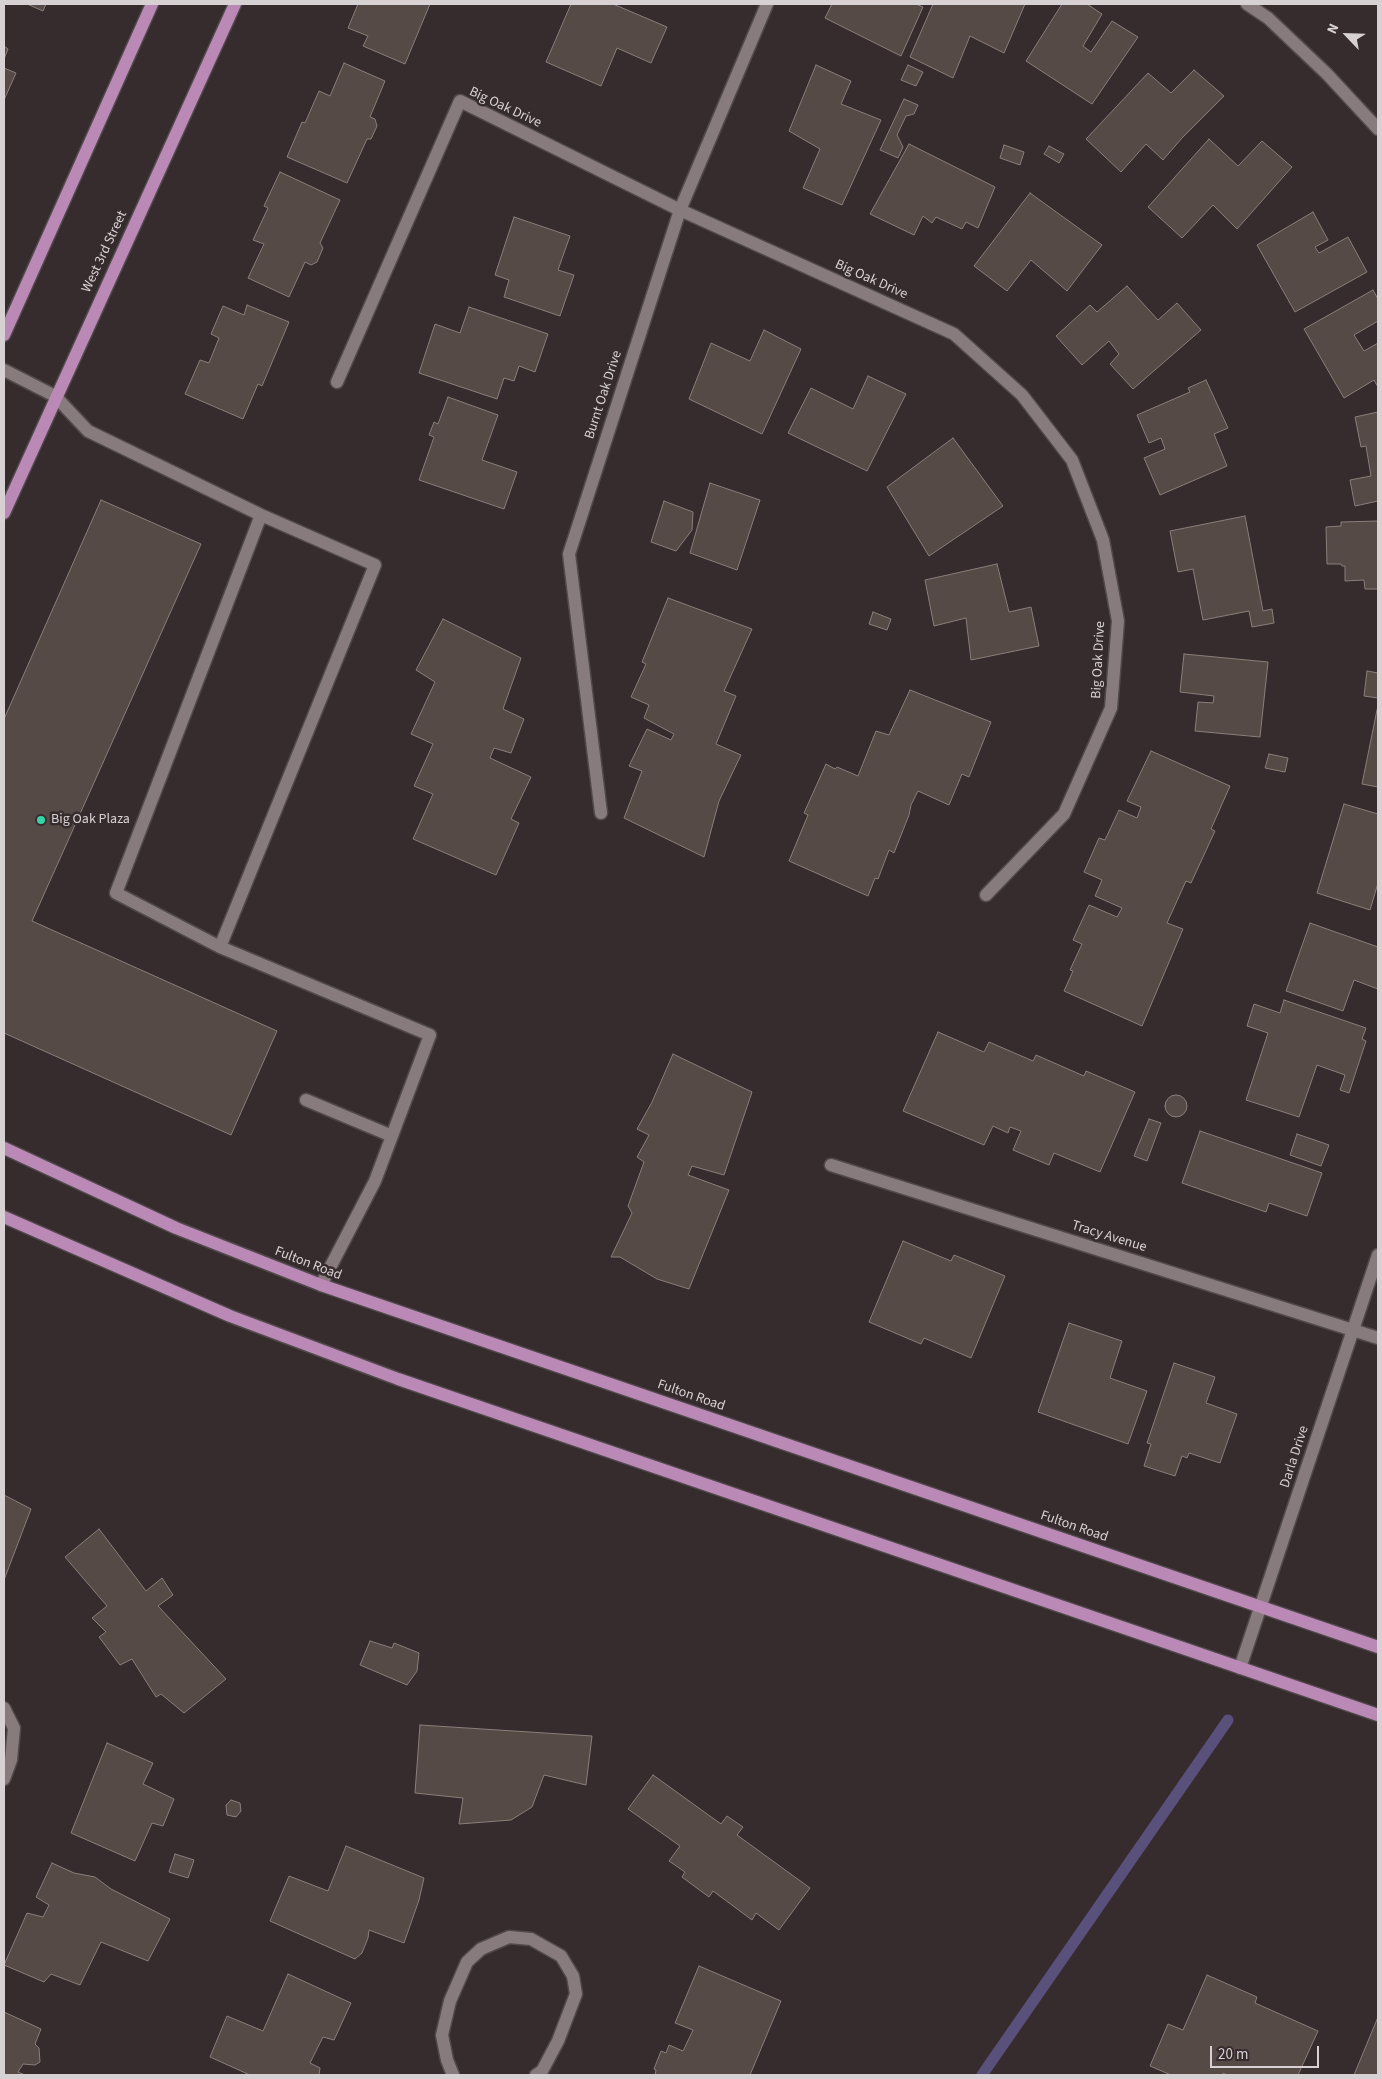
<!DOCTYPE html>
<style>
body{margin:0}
#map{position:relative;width:1382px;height:2079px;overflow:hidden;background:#362c2e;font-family:"Source Sans 3",sans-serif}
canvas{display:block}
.frame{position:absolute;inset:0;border:5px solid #d8d1d3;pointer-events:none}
.north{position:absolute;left:1322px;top:10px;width:50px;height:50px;-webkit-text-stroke:4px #362c2e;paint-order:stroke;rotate:294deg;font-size:14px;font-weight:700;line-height:20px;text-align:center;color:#d8d1d3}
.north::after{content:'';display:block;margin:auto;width:18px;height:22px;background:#d8d1d3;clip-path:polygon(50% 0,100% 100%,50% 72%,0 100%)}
.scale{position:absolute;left:1210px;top:2046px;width:109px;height:22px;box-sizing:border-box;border:2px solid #d8d1d3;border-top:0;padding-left:6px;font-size:15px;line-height:18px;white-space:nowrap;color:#d8d1d3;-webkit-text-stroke:4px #362c2e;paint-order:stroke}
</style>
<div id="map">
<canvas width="1382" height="2079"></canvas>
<div class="frame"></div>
<div class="north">N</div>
<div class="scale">20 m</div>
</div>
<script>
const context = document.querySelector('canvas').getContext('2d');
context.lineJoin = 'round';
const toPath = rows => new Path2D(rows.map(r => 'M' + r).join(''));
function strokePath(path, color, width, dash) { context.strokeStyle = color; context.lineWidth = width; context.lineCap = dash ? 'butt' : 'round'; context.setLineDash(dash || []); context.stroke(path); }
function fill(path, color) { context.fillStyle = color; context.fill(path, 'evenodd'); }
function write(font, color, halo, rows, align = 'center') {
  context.font = font + ' "Source Sans 3",sans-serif'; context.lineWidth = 5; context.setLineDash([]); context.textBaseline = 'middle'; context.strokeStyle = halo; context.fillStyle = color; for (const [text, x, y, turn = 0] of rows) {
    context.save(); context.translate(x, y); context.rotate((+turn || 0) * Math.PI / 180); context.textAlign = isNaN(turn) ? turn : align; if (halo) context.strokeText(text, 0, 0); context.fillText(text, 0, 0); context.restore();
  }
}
strokePath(toPath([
 [982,2075,1228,1720]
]), '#5a507c', 11);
const building = toPath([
 [27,4,46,4,43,11,27,4],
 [358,4,430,4,405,64,363,46,368,36,348,28,358,4],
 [571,4,613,4,667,27,651,63,617,48,601,86,546,62,571,4],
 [832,4,916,4,923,7,901,56,825,18,832,4],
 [933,4,1025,4,1004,53,970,36,953,78,910,57,933,4],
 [1062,4,1087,4,1102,14,1083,46,1091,52,1112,21,1138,37,1092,104,1026,61,1062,4],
 [4,46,8,49,4,59,4,46],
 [344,63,385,81,370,117,375,119,377,126,371,139,367,139,347,183,287,157,302,122,305,123,319,91,330,96,344,63],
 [816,65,851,81,841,104,881,120,842,205,803,188,820,149,789,131,816,65],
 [908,65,923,72,916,86,901,80,908,65],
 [4,68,16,73,4,100,4,68],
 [1194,70,1224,96,1182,138,1163,160,1146,144,1121,172,1086,139,1148,73,1171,93,1194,70],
 [904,99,918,105,914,114,906,116,897,135,903,147,898,158,880,150,904,99],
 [1209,139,1238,166,1262,141,1292,167,1237,229,1213,205,1182,238,1148,207,1209,139],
 [909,144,995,187,978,228,966,222,962,229,936,217,932,223,923,216,914,235,870,214,909,144],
 [1004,145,1024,152,1020,165,1000,158,1004,145],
 [1049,146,1064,154,1059,163,1044,154,1049,146],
 [280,172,340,200,320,243,323,248,317,262,311,265,305,262,289,297,248,278,264,244,253,240,268,208,264,206,280,172],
 [1030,193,1102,245,1067,291,1031,260,1007,291,974,266,1030,193],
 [1313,212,1328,240,1315,247,1319,253,1348,237,1367,272,1295,312,1257,245,1313,212],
 [514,217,570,236,558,270,574,275,560,316,504,297,509,280,495,275,514,217],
 [1127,286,1158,320,1177,303,1201,330,1133,389,1110,364,1119,354,1109,341,1082,365,1056,336,1090,305,1097,312,1127,286],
 [1373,290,1378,299,1378,321,1354,335,1364,351,1378,343,1378,387,1374,380,1344,398,1304,329,1373,290],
 [247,305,289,322,262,386,258,384,243,419,185,394,200,360,209,363,219,338,211,334,223,306,244,315,247,305],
 [469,307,548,334,535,372,519,366,514,381,504,378,497,399,419,373,435,324,460,333,469,307],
 [764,330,801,349,762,434,689,399,711,343,750,361,764,330],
 [868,376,906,394,867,471,788,433,811,388,853,409,868,376],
 [1206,380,1228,428,1214,434,1227,466,1160,495,1144,458,1165,449,1161,438,1149,443,1137,415,1190,392,1188,388,1206,380],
 [448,397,498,415,482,460,517,472,504,509,419,480,434,437,429,435,434,422,438,424,448,397],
 [1378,412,1378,501,1355,506,1350,480,1371,476,1366,446,1361,447,1355,417,1378,412],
 [953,438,1003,506,929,556,887,487,953,438],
 [710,483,760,500,737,570,690,553,710,483],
 [101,500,201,544,32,921,277,1031,231,1135,4,1033,4,719,101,500],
 [664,501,693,512,692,530,676,551,651,542,664,501],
 [1245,516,1263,611,1272,609,1274,623,1252,627,1249,611,1203,620,1193,569,1178,572,1170,531,1245,516],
 [1378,521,1378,589,1365,589,1364,580,1345,581,1345,566,1342,566,1341,564,1327,564,1326,527,1341,526,1341,522,1378,521],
 [997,564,1009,612,1031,607,1039,646,971,660,966,618,934,626,925,580,997,564],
 [668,598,752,629,724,691,736,696,716,744,741,755,719,801,704,857,624,818,642,771,629,766,647,729,671,740,674,734,644,718,649,705,631,697,646,664,642,662,668,598],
 [873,612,891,619,887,630,869,624,873,612],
 [443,619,521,658,503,709,524,719,511,753,494,748,490,758,531,777,511,819,519,823,496,875,413,839,433,794,414,786,433,744,411,734,435,682,416,670,443,619],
 [1184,654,1268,662,1260,737,1195,731,1198,702,1213,703,1214,696,1180,692,1184,654],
 [1367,671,1378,673,1378,698,1364,696,1367,671],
 [910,690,991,722,969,777,962,774,949,805,918,791,911,805,909,815,894,853,889,850,878,879,875,878,868,896,789,861,808,815,804,813,826,764,835,769,837,767,858,776,876,731,889,735,910,690],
 [1377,710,1378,710,1378,787,1362,784,1377,710],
 [1151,751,1230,786,1211,829,1215,831,1191,883,1186,881,1167,923,1183,929,1142,1026,1064,991,1073,971,1070,970,1082,944,1073,940,1089,905,1117,917,1122,908,1095,896,1102,880,1084,872,1099,838,1105,840,1119,810,1137,818,1141,807,1127,801,1151,751],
 [1269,754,1288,758,1285,772,1265,768,1269,754],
 [1344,804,1378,814,1378,883,1370,910,1317,893,1344,804],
 [1310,923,1378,947,1378,989,1354,980,1343,1011,1286,991,1310,923],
 [1284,1000,1366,1028,1362,1039,1366,1041,1349,1093,1340,1090,1345,1075,1317,1065,1299,1117,1246,1100,1268,1033,1247,1026,1254,1004,1280,1013,1284,1000],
 [938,1032,984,1052,989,1042,1033,1061,1036,1055,1084,1076,1086,1071,1135,1092,1100,1172,1054,1153,1049,1165,1013,1150,1021,1131,1010,1127,1008,1133,993,1126,984,1145,903,1111,938,1032],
 [673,1054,752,1092,724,1175,692,1166,688,1175,729,1190,689,1289,657,1279,620,1257,611,1257,632,1213,628,1206,644,1162,637,1157,649,1135,637,1129,652,1102,673,1054],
 '1165 1106a11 11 0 1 1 22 0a11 11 0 1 1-22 0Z',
 [1149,1119,1161,1123,1147,1161,1134,1156,1149,1119],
 [1200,1131,1322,1173,1307,1216,1269,1203,1266,1212,1182,1183,1200,1131],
 [1297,1134,1329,1145,1321,1166,1290,1155,1297,1134],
 [903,1241,951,1261,954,1255,1005,1276,971,1358,924,1338,921,1344,869,1322,903,1241],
 [1069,1323,1122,1341,1110,1378,1147,1391,1128,1444,1038,1412,1069,1323],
 [1174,1363,1215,1377,1206,1403,1237,1414,1220,1463,1189,1453,1187,1458,1182,1456,1175,1476,1144,1466,1151,1444,1147,1443,1174,1363],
 [4,1495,31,1509,4,1580,4,1495],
 [99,1529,146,1591,162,1578,173,1595,158,1606,226,1679,184,1713,161,1694,156,1697,132,1659,120,1665,99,1637,106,1632,92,1618,107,1606,65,1557,99,1529],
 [370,1641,392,1648,394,1643,419,1653,417,1671,407,1685,360,1665,370,1641],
 [420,1725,592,1736,586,1785,544,1775,532,1807,511,1820,459,1824,463,1798,415,1793,420,1725],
 [107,1743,153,1763,143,1784,174,1799,163,1826,152,1823,135,1861,71,1833,107,1743],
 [653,1775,721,1824,727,1816,743,1827,737,1835,810,1888,779,1930,756,1913,752,1920,713,1891,709,1897,682,1877,685,1872,669,1861,680,1846,628,1809,653,1775],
 [231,1800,240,1803,241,1811,236,1817,227,1815,226,1805,231,1800],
 [346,1846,424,1878,419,1900,404,1943,369,1930,368,1938,362,1953,355,1959,270,1921,289,1876,328,1891,346,1846],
 [175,1854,194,1860,188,1878,169,1872,175,1854],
 [52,1863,74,1873,95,1877,111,1889,170,1919,148,1961,101,1942,80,1985,51,1974,44,1982,4,1965,27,1913,43,1917,49,1905,36,1897,52,1863],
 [699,1966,781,2001,750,2075,655,2075,656,2070,654,2069,661,2051,666,2053,669,2045,683,2051,693,2030,675,2023,699,1966],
 [288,1974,351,2003,334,2040,323,2037,310,2063,320,2068,319,2075,250,2075,210,2057,227,2016,263,2031,288,1974],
 [1207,1975,1257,1997,1255,2003,1318,2031,1298,2075,1227,2075,1223,2073,1222,2075,1171,2075,1150,2066,1168,2024,1183,2030,1207,1975],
 [4,2012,41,2029,35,2044,39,2048,40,2062,35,2065,23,2064,18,2072,25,2075,4,2075,4,2012],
 [1378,2017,1378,2075,1354,2075,1378,2017]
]);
fill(building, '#564a47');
strokePath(building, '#8b7e7b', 1);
const minor = toPath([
 [1247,4,1268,18,1327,74,1378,129],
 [4,370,55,396,88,431,261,515,375,565,220,947,116,893,261,515],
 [337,382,460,101,680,210,954,334,1022,395,1072,460,1103,540,1118,621,1111,708,1064,814,986,895],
 [601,813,569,554,680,210,767,4],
 [220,947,430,1035,375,1181,321,1285],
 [306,1100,392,1136],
 [831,1165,1378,1338],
 [1240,1668,1378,1255],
 [4,1708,14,1728,11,1760,4,1779],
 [453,2075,447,2060,442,2035,450,2001,467,1962,481,1949,509,1937,531,1939,561,1956,573,1976,576,1994,558,2041,542,2071,536,2075]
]);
const major = toPath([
 [4,335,152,4],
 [4,513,235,4],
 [4,1148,176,1228,321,1285,1378,1647],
 [4,1217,230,1316,398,1379,1378,1715]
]);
strokePath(minor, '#51494c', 15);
strokePath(major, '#51494c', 15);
strokePath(minor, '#887b7e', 12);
strokePath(major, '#ba89b6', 12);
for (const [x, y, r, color] of [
 [41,820,5,"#35d4a7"]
]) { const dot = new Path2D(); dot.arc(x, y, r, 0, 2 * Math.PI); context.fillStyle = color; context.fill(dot); strokePath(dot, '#362c2e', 2); }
write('14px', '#d8d1d3', '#362c2e', [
 ["Big Oak Drive",505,108,25],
 ["West 3rd Street",105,252,-65],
 ["Big Oak Drive",871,280,24],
 ["Burnt Oak Drive",604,395,-72],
 ["Big Oak Drive",1099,660,-87],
 ["Tracy Avenue",1109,1237,17],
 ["Fulton Road",308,1264,21],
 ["Fulton Road",691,1396,19],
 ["Darla Drive",1295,1457,-72],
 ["Fulton Road",1074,1527,19]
]);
write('14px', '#d8d1d3', '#362c2e', [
 ["Big Oak Plaza",51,820]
], 'left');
</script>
